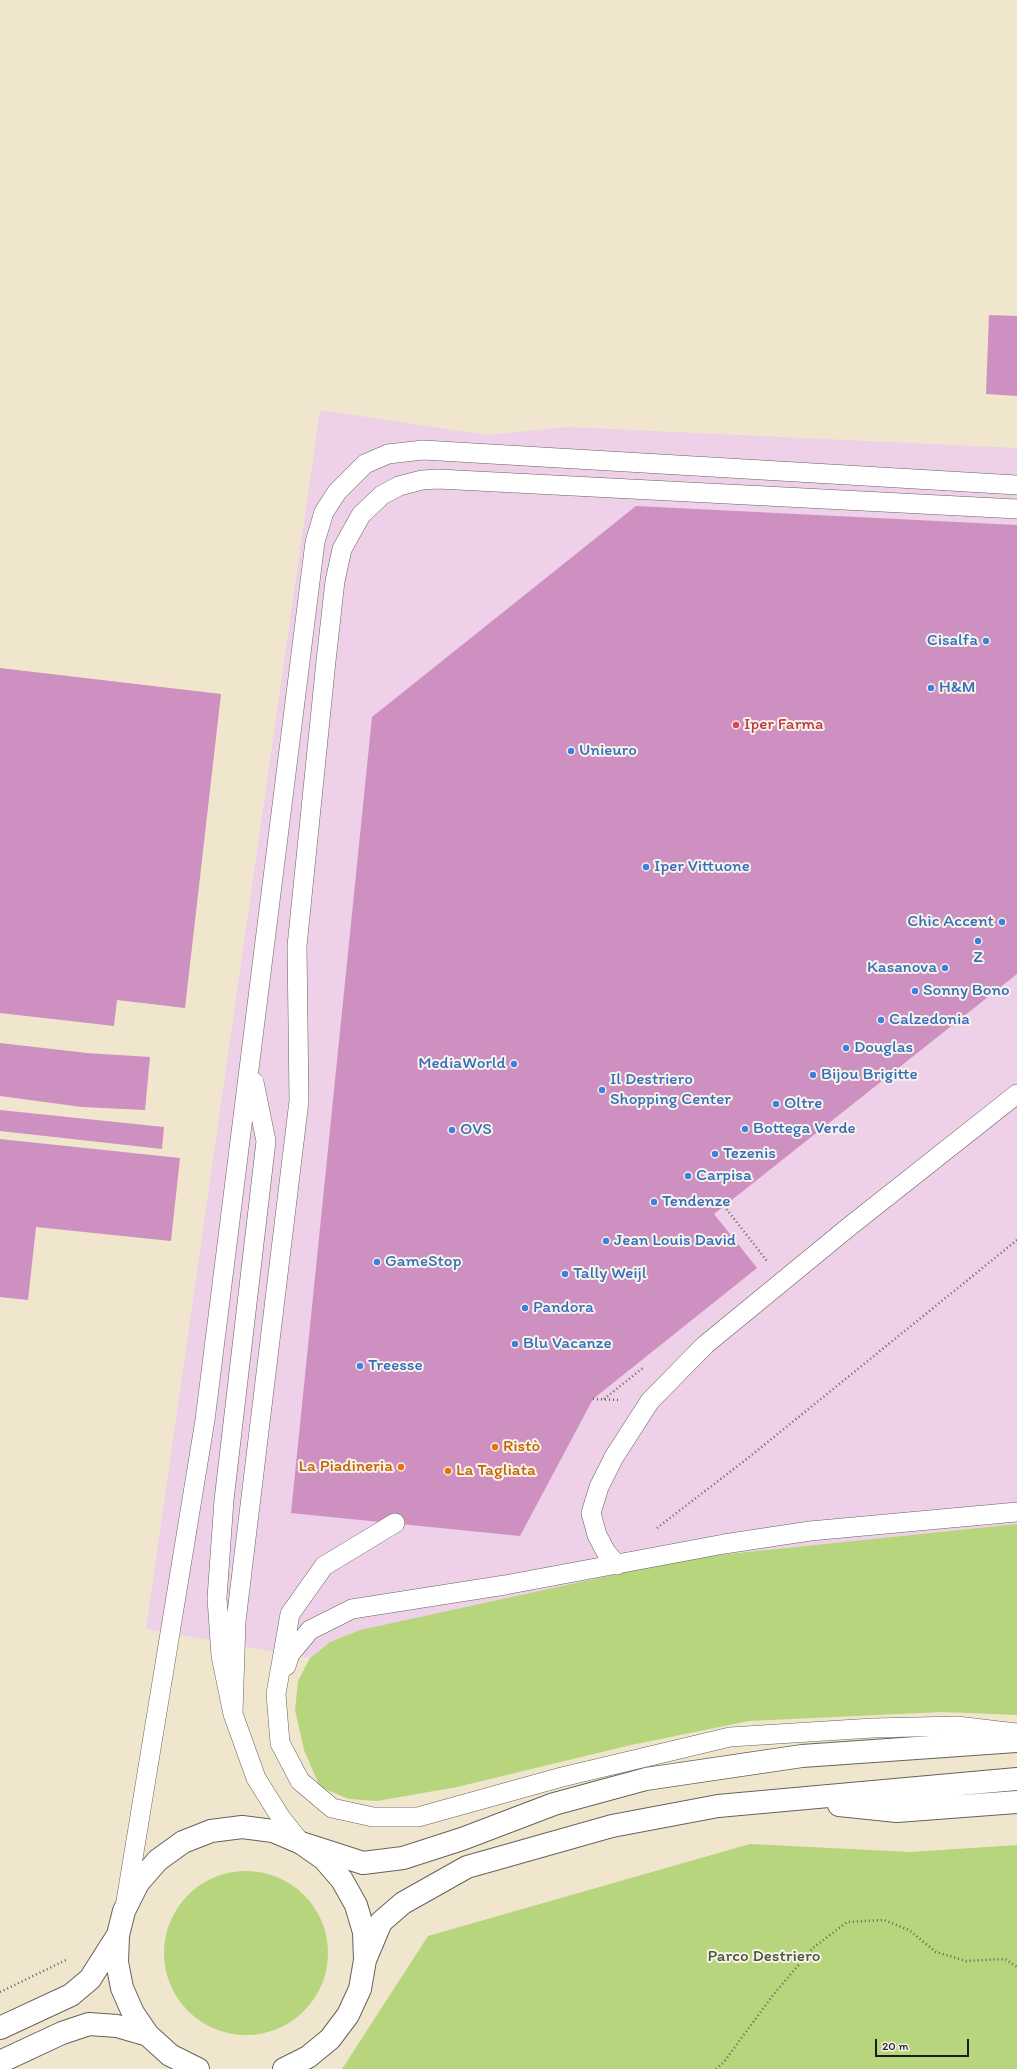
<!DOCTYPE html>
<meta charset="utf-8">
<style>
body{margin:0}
#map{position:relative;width:1017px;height:2069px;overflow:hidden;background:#f0e6cd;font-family:Itim,sans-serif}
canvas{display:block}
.scale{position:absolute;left:875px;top:2039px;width:94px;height:18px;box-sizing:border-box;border:2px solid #1c1c1c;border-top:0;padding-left:5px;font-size:12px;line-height:14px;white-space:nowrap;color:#1c1c1c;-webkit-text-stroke:3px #f7f3e8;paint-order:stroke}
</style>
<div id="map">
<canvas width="1017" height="2069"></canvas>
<div class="scale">20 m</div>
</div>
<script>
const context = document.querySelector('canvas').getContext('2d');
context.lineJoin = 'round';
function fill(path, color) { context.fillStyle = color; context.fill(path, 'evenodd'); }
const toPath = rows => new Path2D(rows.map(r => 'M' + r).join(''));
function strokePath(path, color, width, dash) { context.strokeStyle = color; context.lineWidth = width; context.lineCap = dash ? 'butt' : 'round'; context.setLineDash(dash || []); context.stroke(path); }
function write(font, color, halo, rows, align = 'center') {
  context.font = font + ' Itim,sans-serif'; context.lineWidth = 4; context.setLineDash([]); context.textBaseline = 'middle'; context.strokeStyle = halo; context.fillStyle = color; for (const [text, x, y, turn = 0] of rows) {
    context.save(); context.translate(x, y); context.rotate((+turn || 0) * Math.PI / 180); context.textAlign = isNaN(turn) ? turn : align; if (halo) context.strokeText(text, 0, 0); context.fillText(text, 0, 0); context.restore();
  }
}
fill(toPath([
 [320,410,487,435,568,427,1017,448,1017,1524,689,1558,360,1630,330,1642,310,1658,146,1629]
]), '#eed0e8');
fill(toPath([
 [1017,1524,1017,1715,942,1712,749,1721,631,1745,457,1787,377,1801,349,1799,320,1787,304,1750,295,1710,298,1681,310,1658,330,1642,360,1630,690,1558],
 [750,1844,910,1852,1017,1845,1017,2069,342,2069,428,1936],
 '164 1953a82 82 0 1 1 164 0a82 82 0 1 1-164 0Z'
]), '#b7d57c');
fill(toPath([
 [989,315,1017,316,1017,396,986,394],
 [636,506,1017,525,1017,974,714,1214,757,1268,593,1399,520,1536,291,1513,372,717],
 [0,668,221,694,185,1008,117,1000,114,1026,0,1013],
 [0,1043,87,1053,150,1057,145,1110,82,1107,0,1096],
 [0,1110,164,1127,162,1149,0,1131],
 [0,1139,180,1158,171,1241,36,1227,28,1300,0,1297]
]), '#ce8fc1');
const service = toPath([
 [254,1082,266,1141,224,1500,217,1598,221,1656,233,1714,256,1778,281,1818,301,1843],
 [395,1523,324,1566,290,1614,276,1694,280,1743,300,1781,332,1808,373,1817,418,1817,562,1777,730,1737,873,1728,957,1726,1017,1733],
 [617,1565,606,1552,597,1535,591,1513,599,1487,614,1457,650,1401,705,1345,850,1226,1017,1094],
 [286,1666,290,1654,310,1630,352,1609,505,1585,724,1544,810,1531,1017,1512],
 [233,1714,236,1621,299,1101,297,946,326,661,335,581,342,549,361,515,382,495,399,486,422,480,438,479,1017,509],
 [126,1901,205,1420,315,542,324,512,337,492,365,464,388,454,423,450,1017,485]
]);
const secondary = toPath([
 [839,1805,897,1811,1017,1802],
 [301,1843,363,1863,403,1858,462,1839,554,1804,646,1779,802,1756,1017,1741],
 [365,1960,381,1922,403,1903,467,1867,612,1826,718,1806,1017,1779],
 [0,2028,71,1995,90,1979,118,1935],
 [0,2062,62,2033,89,2024,117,2026,148,2035],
 [198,2069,170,2055,148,2035,133,2013,122,1988,117,1962,118,1935,124,1911,138,1883,158,1860,183,1842,211,1831,242,1827,273,1831,301,1843,324,1859,342,1880,356,1905,364,1932,365,1960,360,1989,348,2015,330,2039,308,2057,284,2069]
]);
strokePath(service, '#66635a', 20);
strokePath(secondary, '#66635a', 24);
strokePath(toPath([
 [724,1206,767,1261],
 [593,1399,619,1400],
 [604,1399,644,1367],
 [657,1528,748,1458,1017,1240],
 [0,1992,68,1959],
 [716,2069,724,2062,773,1995,813,1948,847,1922,884,1920,909,1930,936,1952,966,1961,1005,1959,1017,1967]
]), '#66635a', 2.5, [1, 3]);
strokePath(service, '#fff', 19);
strokePath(secondary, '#fff', 22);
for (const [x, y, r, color] of [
 [986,641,4,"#3f7fe0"],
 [931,688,4,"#3f7fe0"],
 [736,725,4,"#e0444e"],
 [571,751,4,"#3f7fe0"],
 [646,867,4,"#3f7fe0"],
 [1002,922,4,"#3f7fe0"],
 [978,941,4,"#3f7fe0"],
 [945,968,4,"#3f7fe0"],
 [915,991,4,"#3f7fe0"],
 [881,1020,4,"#3f7fe0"],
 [846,1048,4,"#3f7fe0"],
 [514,1064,4,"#3f7fe0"],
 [813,1075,4,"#3f7fe0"],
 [602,1090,4,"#3f7fe0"],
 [776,1104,4,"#3f7fe0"],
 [745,1129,4,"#3f7fe0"],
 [452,1130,4,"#3f7fe0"],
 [715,1154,4,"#3f7fe0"],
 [688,1176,4,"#3f7fe0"],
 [654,1202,4,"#3f7fe0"],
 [606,1241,4,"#3f7fe0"],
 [377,1262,4,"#3f7fe0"],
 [565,1274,4,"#3f7fe0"],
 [525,1308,4,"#3f7fe0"],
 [515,1344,4,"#3f7fe0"],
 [360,1366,4,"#3f7fe0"],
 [495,1447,4,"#e8710a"],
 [401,1467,4,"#e8710a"],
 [448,1471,4,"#e8710a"]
]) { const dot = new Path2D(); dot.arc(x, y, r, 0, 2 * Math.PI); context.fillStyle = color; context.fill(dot); strokePath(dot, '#f7f3e8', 1.5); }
write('17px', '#366cbe', '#f7f3e8', [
 ["Cisalfa",978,641,"right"],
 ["H&M",939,688],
 ["Unieuro",579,751],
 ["Iper Vittuone",654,867],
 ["Chic Accent",994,922,"right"],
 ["Z",978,958,"center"],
 ["Kasanova",937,968,"right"],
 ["Sonny Bono",923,991],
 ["Calzedonia",889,1020],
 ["Douglas",854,1048],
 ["MediaWorld",506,1064,"right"],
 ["Bijou Brigitte",821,1075],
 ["Il Destriero",610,1080],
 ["Shopping Center",610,1100],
 ["Oltre",784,1104],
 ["Bottega Verde",753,1129],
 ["OVS",460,1130],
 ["Tezenis",723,1154],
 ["Carpisa",696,1176],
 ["Tendenze",662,1202],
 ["Jean Louis David",614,1241],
 ["GameStop",385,1262],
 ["Tally Weijl",573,1274],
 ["Pandora",533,1308],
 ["Blu Vacanze",523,1344],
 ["Treesse",368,1366]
], 'left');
write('17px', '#be3a42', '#f7f3e8', [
 ["Iper Farma",744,725]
], 'left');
write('17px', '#c56008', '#f7f3e8', [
 ["Ristò",503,1447],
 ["La Piadineria",393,1467,"right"],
 ["La Tagliata",456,1471]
], 'left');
write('17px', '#4a5439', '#f7f3e8', [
 ["Parco Destriero",764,1957]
]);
</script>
